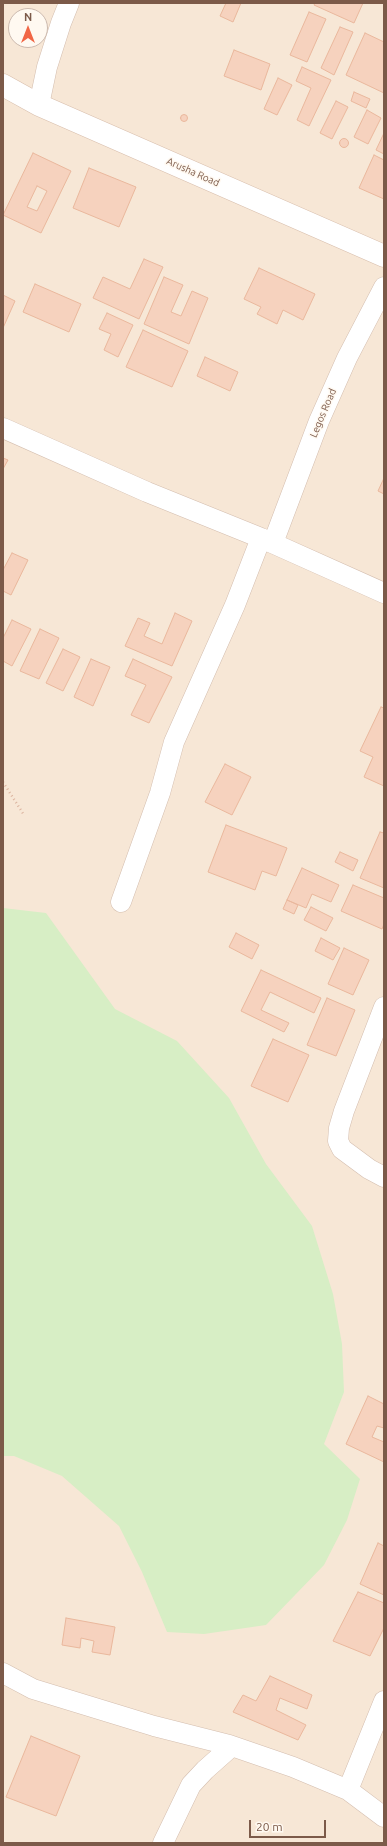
<!DOCTYPE html>
<style>
body{margin:0}
#map{position:relative;width:387px;height:1846px;overflow:hidden;background:#fef5e9;font-family:Ubuntu,sans-serif}
canvas{display:block}
.frame{position:absolute;inset:0;border:4px solid #7c5a49;pointer-events:none}
.north{position:absolute;left:8px;top:8px;width:40px;height:40px;box-sizing:border-box;background:#fff9f1;border:1px solid #cbb9ae;border-radius:50%;rotate:0deg;font-size:11px;font-weight:700;line-height:16px;text-align:center;color:#7c5a49}
.north::after{content:'';display:block;margin:auto;width:14px;height:18px;background:#f16645;clip-path:polygon(50% 0,100% 100%,50% 72%,0 100%)}
.scale{position:absolute;left:249px;top:1820px;width:77px;height:18px;box-sizing:border-box;border:2px solid #7c5a49;border-top:0;padding-left:5px;font-size:12px;line-height:14px;white-space:nowrap;color:#7c5a49;-webkit-text-stroke:3px #fff9f1;paint-order:stroke}
</style>
<div id="map">
<canvas width="387" height="1846"></canvas>
<div class="frame"></div>
<div class="north">N</div>
<div class="scale">20 m</div>
</div>
<script>
const context = document.querySelector('canvas').getContext('2d');
context.lineJoin = 'round';
function fill(path, color) { context.fillStyle = color; context.fill(path, 'evenodd'); }
const toPath = rows => new Path2D(rows.map(r => 'M' + r).join(''));
function strokePath(path, color, width, dash) { context.strokeStyle = color; context.lineWidth = width; context.lineCap = dash ? 'butt' : 'round'; context.setLineDash(dash || []); context.stroke(path); }
function write(font, color, halo, rows, align = 'center') {
  context.font = font + ' Ubuntu,sans-serif'; context.lineWidth = 3; context.setLineDash([]); context.textBaseline = 'middle'; context.strokeStyle = halo; context.fillStyle = color; for (const [text, x, y, turn = 0] of rows) {
    context.save(); context.translate(x, y); context.rotate((+turn || 0) * Math.PI / 180); context.textAlign = isNaN(turn) ? turn : align; if (halo) context.strokeText(text, 0, 0); context.fillText(text, 0, 0); context.restore();
  }
}
fill(toPath([
 [3,3,384,3,384,1843,3,1843],
 [16,16,40,16,40,40,16,40]
]), '#f7e7d6');
fill(toPath([
 [3,908,46,913,115,1009,177,1041,229,1098,266,1164,312,1226,333,1294,342,1344,344,1392,324,1444,360,1479,347,1520,324,1565,266,1625,204,1634,167,1632,142,1572,119,1526,62,1476,14,1456,3,1456]
]), '#d7eec5');
const building = toPath([
 [226,3,241,3,233,22,220,16,226,3],
 [315,3,363,3,354,23,314,5,315,3],
 [309,12,326,19,307,62,290,55,309,12],
 [340,27,353,32,334,75,321,68,340,27],
 [365,33,384,42,384,93,346,75,365,33],
 [234,50,270,64,261,90,224,76,234,50],
 [302,67,331,80,309,126,297,120,311,88,296,81,302,67],
 [278,78,292,85,277,115,264,109,278,78],
 [354,92,370,99,366,108,351,101,354,92],
 [336,101,348,107,332,139,320,133,336,101],
 [367,110,381,118,368,144,354,137,367,110],
 '180.5 118a3.5 3.5 0 1 1 7 0a3.5 3.5 0 1 1-7 0Z',
 [384,133,384,154,376,150,384,133],
 '339.5 143a4.5 4.5 0 1 1 9 0a4.5 4.5 0 1 1-9 0Z',
 [33,153,71,171,41,233,3,215,33,153],
 [37,186,47,191,37,211,27,207,37,186],
 [374,155,384,160,384,199,359,188,374,155],
 [89,168,136,187,119,227,73,208,89,168],
 [144,259,163,267,139,319,93,298,103,277,130,289,144,259],
 [259,268,315,294,303,320,283,310,277,324,257,314,261,307,244,299,259,268],
 [164,277,183,285,171,312,181,316,192,291,208,298,189,344,144,324,164,277],
 [35,284,81,304,69,332,23,312,35,284],
 [3,295,15,301,3,328,3,295],
 [107,313,133,325,118,357,104,350,111,334,99,329,107,313],
 [143,330,188,351,172,387,126,367,143,330],
 [205,357,238,372,230,391,197,376,205,357],
 [3,458,8,460,3,469,3,458],
 [384,478,384,494,378,491,384,478],
 [12,553,28,560,11,595,3,591,3,570,12,553],
 [175,613,192,621,172,666,125,646,138,618,150,623,144,636,162,644,175,613],
 [12,620,31,629,12,666,3,661,3,638,12,620],
 [40,629,59,638,39,679,20,671,40,629],
 [63,649,80,657,63,691,46,683,63,649],
 [91,659,110,667,93,706,74,697,91,659],
 [133,659,172,677,149,723,131,715,146,685,125,676,133,659],
 [381,707,384,708,384,786,364,777,373,757,360,751,381,707],
 [225,764,251,777,232,815,205,802,225,764],
 [226,825,287,848,276,876,262,871,255,890,208,872,226,825],
 [380,832,384,833,384,888,360,878,380,832],
 [340,852,358,860,353,871,335,862,340,852],
 [302,868,339,885,331,902,312,894,306,908,287,900,302,868],
 [353,885,384,898,384,924,382,929,341,911,353,885],
 [287,900,298,905,294,914,283,909,287,900],
 [311,907,333,918,326,931,304,920,311,907],
 [236,933,259,945,252,959,229,947,236,933],
 [321,938,340,948,333,960,315,951,321,938],
 [344,948,369,960,353,995,328,984,344,948],
 [261,970,321,998,314,1013,270,992,261,1010,289,1023,284,1032,241,1011,261,970],
 [327,998,355,1010,336,1056,307,1045,327,998],
 [273,1039,309,1055,288,1102,251,1086,273,1039],
 [368,1396,384,1404,384,1428,377,1426,372,1437,384,1442,384,1462,346,1444,368,1396],
 [378,1543,384,1546,384,1595,360,1584,378,1543],
 [358,1592,384,1603,384,1628,370,1656,333,1641,358,1592],
 [66,1618,115,1627,110,1655,92,1652,94,1641,81,1638,80,1648,62,1645,66,1618],
 [270,1676,312,1695,307,1709,280,1698,276,1710,306,1725,298,1740,233,1712,243,1695,256,1701,270,1676],
 [31,1736,80,1756,56,1816,6,1797,31,1736]
]);
fill(building, '#f6d2be');
strokePath(building, '#eab89d', 1);
const minor = toPath([
 [39,105,47,67,61,23,69,3],
 [3,428,147,492,261,538,384,593],
 [273,543,319,421,347,358,384,287],
 [121,902,160,793,174,742,235,605,261,538],
 [384,1007,344,1111,339,1128,338,1141,342,1149,369,1169,384,1177],
 [3,1673,33,1689,154,1726,229,1745,293,1767,348,1790,384,1817],
 [348,1790,384,1701],
 [163,1843,191,1785,205,1770,232,1746]
]);
const secondary = toPath([
 [3,85,39,105,384,256]
]);
strokePath(minor, '#d4beaf', 21);
strokePath(secondary, '#d8beac', 23);
strokePath(toPath([
 [3,782,24,815]
]), '#dcb5a0', 2.5, [1, 3]);
strokePath(minor, '#fff', 20);
strokePath(secondary, '#fff', 22);
write('10px', '#7c5a49', '#fff9f1', [
 ["Arusha Road",193,172,24],
 ["Legos Road",323,413,-67]
]);
</script>
